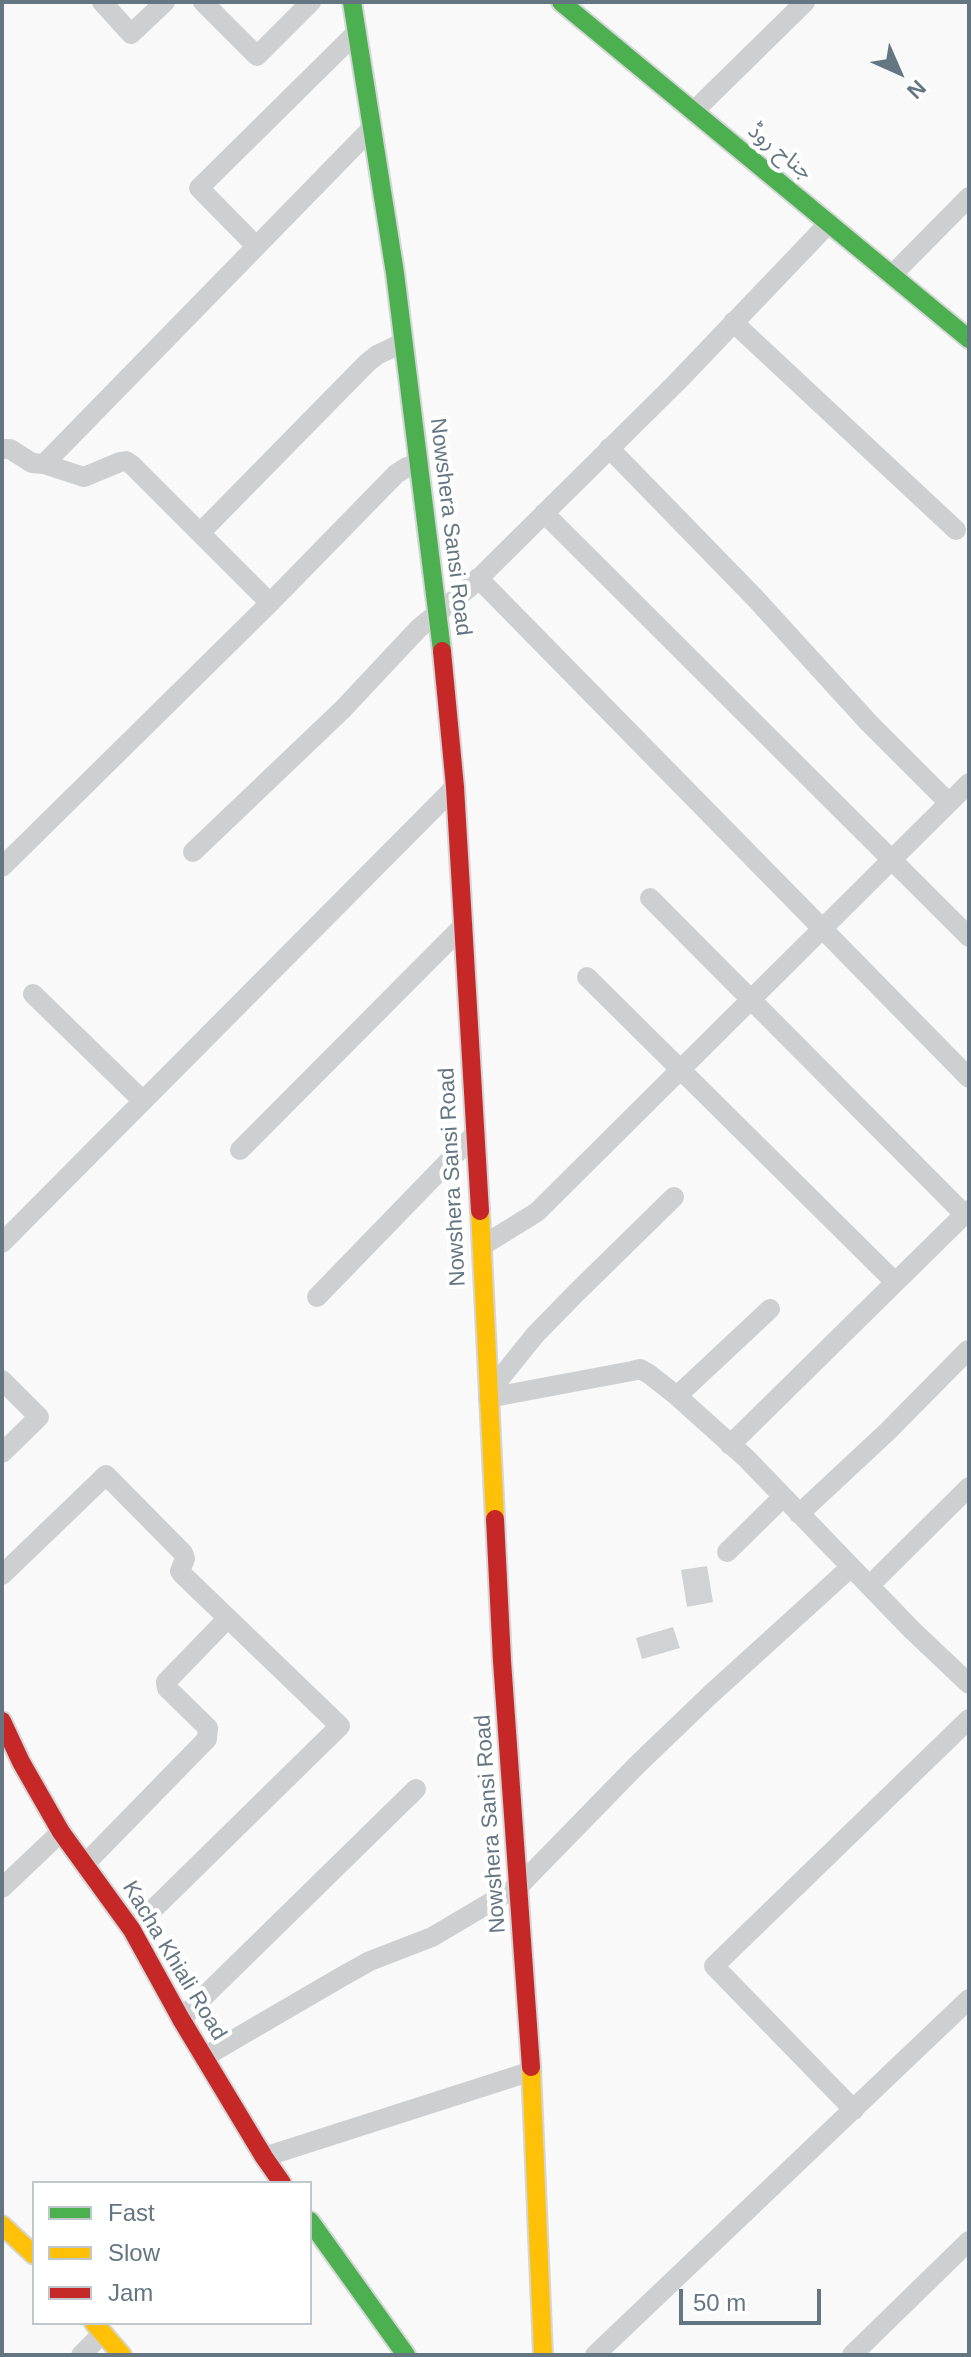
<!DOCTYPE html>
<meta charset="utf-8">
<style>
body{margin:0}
#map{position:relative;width:971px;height:2357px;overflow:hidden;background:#f9f9f9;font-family:Arial,sans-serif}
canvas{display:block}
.frame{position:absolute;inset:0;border:4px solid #657683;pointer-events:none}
.legend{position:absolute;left:32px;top:2181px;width:280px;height:144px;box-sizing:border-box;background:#fff;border:2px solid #c1c8cd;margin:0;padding:10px 14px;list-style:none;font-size:24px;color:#657683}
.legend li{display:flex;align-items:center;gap:16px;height:40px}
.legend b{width:40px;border:2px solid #c1c8cd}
.north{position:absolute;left:859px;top:32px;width:80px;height:80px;-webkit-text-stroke:6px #fff;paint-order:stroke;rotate:135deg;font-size:22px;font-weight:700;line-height:32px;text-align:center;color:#657683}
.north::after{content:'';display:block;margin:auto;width:28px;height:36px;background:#657683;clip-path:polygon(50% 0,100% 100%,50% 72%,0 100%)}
.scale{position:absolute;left:679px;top:2289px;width:142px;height:36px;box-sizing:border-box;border:4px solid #657683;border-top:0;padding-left:10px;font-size:24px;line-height:28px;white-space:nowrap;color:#657683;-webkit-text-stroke:6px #fff;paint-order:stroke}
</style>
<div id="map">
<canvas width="971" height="2357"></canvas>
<div class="frame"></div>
<ul class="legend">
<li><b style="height:10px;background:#4caf50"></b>Fast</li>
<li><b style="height:10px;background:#ffc107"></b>Slow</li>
<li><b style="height:10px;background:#c62828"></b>Jam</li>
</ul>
<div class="north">N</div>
<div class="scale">50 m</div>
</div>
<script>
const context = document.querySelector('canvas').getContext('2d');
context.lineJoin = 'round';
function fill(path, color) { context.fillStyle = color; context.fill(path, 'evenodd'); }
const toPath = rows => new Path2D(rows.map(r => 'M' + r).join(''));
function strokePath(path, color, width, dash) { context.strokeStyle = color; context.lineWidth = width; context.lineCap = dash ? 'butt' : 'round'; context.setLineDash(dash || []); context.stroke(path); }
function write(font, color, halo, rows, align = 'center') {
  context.font = font + ' Arial,"Noto Sans Arabic",sans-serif'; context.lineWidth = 8; context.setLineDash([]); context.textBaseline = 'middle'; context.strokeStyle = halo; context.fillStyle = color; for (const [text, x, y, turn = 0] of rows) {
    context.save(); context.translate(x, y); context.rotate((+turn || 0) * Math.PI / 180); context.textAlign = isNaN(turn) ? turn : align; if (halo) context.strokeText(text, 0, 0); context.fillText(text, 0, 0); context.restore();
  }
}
fill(toPath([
 [707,1566,713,1602,687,1607,681,1570],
 [673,1627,680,1648,642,1659,636,1638]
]), '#d0d2d3');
const fast = toPath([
 [352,2,395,273,442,651],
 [561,2,969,339],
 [310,2221,406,2355]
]);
const slow = toPath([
 [480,1211,495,1519],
 [531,2067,543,2355],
 [2,2225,34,2255],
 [94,2323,122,2355]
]);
const jam = toPath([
 [442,651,455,787,480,1211],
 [495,1519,502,1661,531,2067],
 [2,1721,21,1762,61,1832,132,1930,181,2019,264,2157,282,2183]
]);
strokePath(fast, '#d5d6d7', 22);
strokePath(slow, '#d5d6d7', 22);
strokePath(jam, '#d5d6d7', 22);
strokePath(toPath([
 [102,2,131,34,165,2],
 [203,2,257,56,311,2],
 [693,112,805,2],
 [256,246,199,188,357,32],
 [892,275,969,197],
 [733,322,956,530],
 [609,448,755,598,869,723,949,803],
 [2,449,10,449,32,463,44,464,372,128],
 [44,464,84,477,120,462,126,461,132,465,270,603],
 [544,513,969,937],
 [200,533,367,363,377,355,402,343],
 [478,578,969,1078],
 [193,852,343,709,419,628,470,587,677,382,829,223],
 [2,867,270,603,396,474,407,467,419,463],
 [650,898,964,1214],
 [587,977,895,1282],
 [33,994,143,1101],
 [240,1150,463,926],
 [2,1243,455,787],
 [482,1246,537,1212,969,783],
 [317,1297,476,1133],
 [2,1380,39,1417,2,1453],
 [677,1396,770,1309],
 [488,1398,632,1371,640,1369,649,1374,677,1396,746,1458,912,1630,969,1684],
 [488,1398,498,1381,535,1335,576,1293,674,1197],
 [730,1445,969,1210],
 [799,1514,887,1432,968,1350],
 [727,1552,783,1497],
 [2,1575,106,1475,183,1553,185,1559,180,1571,182,1574,340,1726,132,1930],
 [869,1586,969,1487],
 [85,1864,207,1739,208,1728,167,1688,166,1682,227,1619],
 [2,1888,61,1832],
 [181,2019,416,1789],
 [204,2057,343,1976,370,1961,432,1937,520,1885,638,1764,711,1694,851,1567],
 [854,2110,714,1966,969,1719],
 [264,2157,532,2071],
 [81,2355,103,2333],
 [595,2355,969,1999],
 [852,2355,969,2241]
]), '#cecfd0', 20);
strokePath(fast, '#4caf50', 18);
strokePath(slow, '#ffc107', 18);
strokePath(jam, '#c62828', 18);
write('22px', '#657683', '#fff', [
 ["جناح روڈ",780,152,39],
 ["Nowshera Sansi Road",450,527,83],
 ["Nowshera Sansi Road",453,1177,-93],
 ["Nowshera Sansi Road",491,1824,-94],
 ["Kacha Khiali Road",174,1961,59]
]);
</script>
